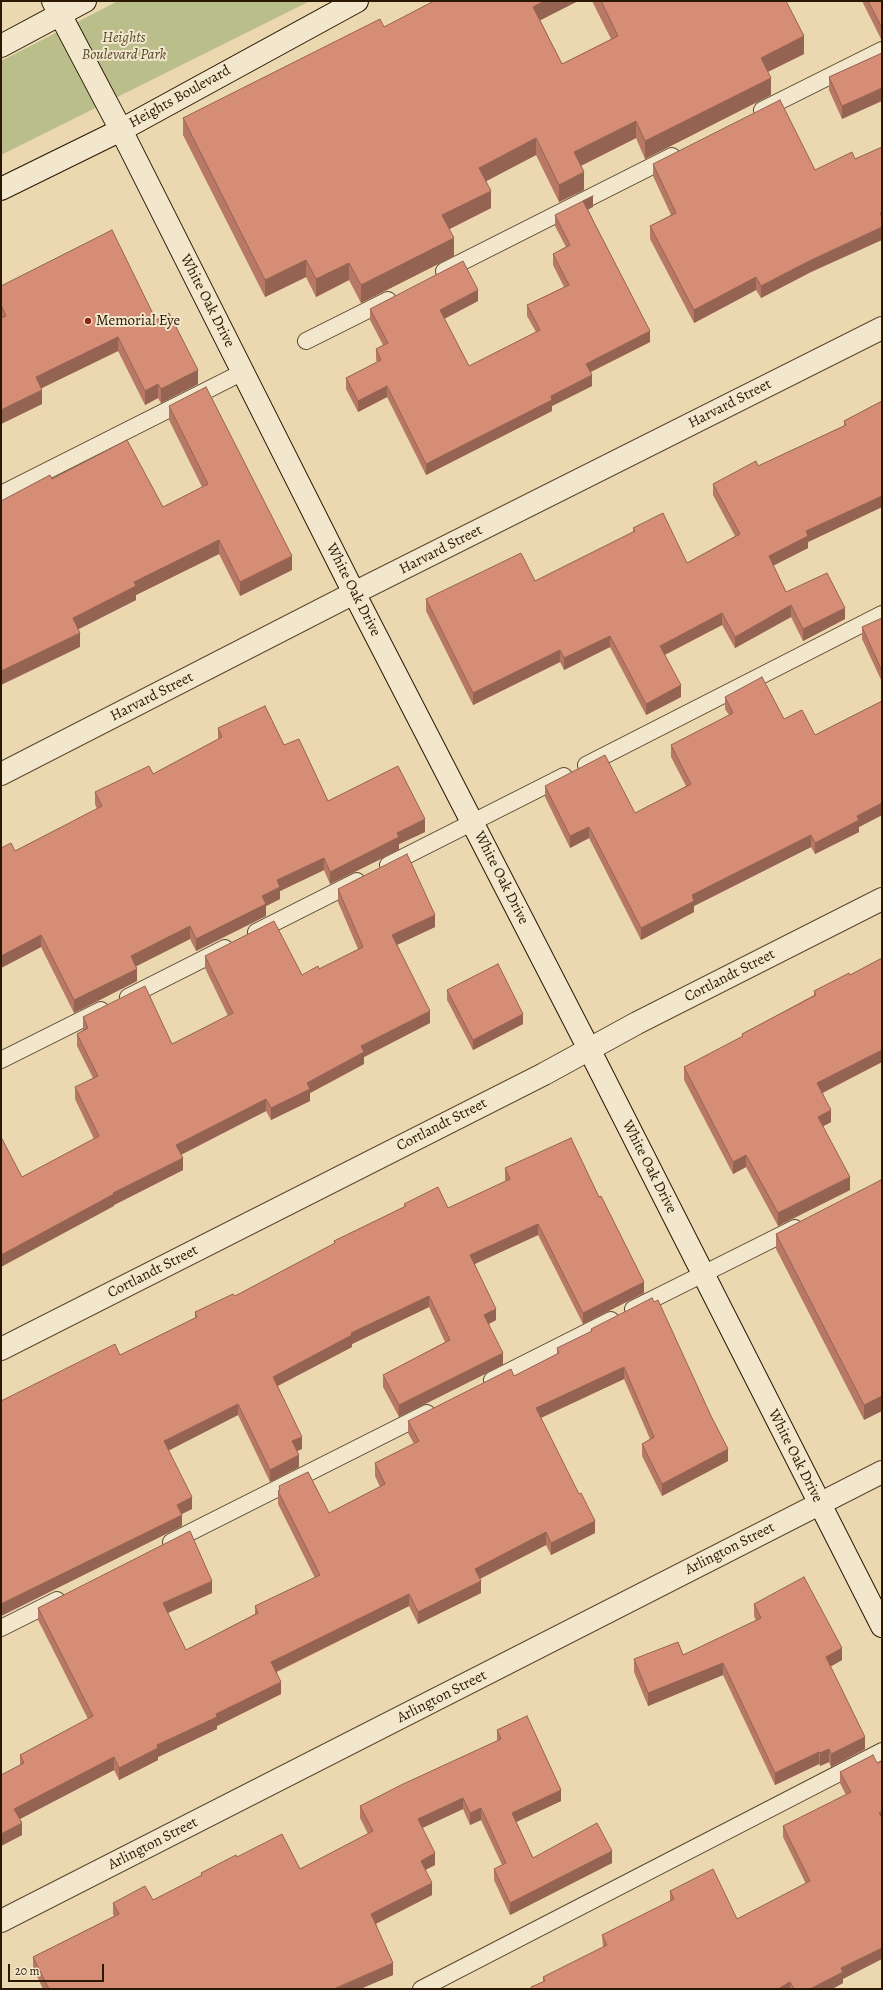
<!DOCTYPE html>
<style>
body{margin:0}
#map{position:relative;width:883px;height:1990px;overflow:hidden;background:#ebd8b0;font-family:Alegreya,serif}
canvas{display:block}
.frame{position:absolute;inset:0;border:2px solid #2a1802;pointer-events:none}
.scale{position:absolute;left:8px;top:1964px;width:96px;height:18px;box-sizing:border-box;border:2px solid #2a1802;border-top:0;padding-left:5px;font-size:12px;line-height:14px;white-space:nowrap;color:#2a1802;-webkit-text-stroke:3px #f2e6cc;paint-order:stroke}
</style>
<div id="map">
<canvas width="883" height="1990"></canvas>
<div class="frame"></div>
<div class="scale">20 m</div>
</div>
<script>
const context = document.querySelector('canvas').getContext('2d');
context.lineJoin = 'round';
function fill(path, color) { context.fillStyle = color; context.fill(path, 'evenodd'); }
const toPath = rows => new Path2D(rows.map(r => 'M' + r).join(''));
function strokePath(path, color, width, dash) { context.strokeStyle = color; context.lineWidth = width; context.lineCap = dash ? 'butt' : 'round'; context.setLineDash(dash || []); context.stroke(path); }
function write(font, color, halo, rows, align = 'center') {
  context.font = font + ' Alegreya,serif'; context.lineWidth = 4; context.setLineDash([]); context.textBaseline = 'middle'; context.strokeStyle = halo; context.fillStyle = color; for (const [text, x, y, turn = 0] of rows) {
    context.save(); context.translate(x, y); context.rotate((+turn || 0) * Math.PI / 180); context.textAlign = isNaN(turn) ? turn : align; if (halo) context.strokeText(text, 0, 0); context.fillText(text, 0, 0); context.restore();
  }
}
fill(toPath([
 [118,1,310,1,1,155,1,61]
]), '#b9be8a');
const lane = toPath([
 [762,110,882,50],
 [444,271,672,156],
 [306,341,388,300],
 [1,494,243,372],
 [586,765,882,614],
 [388,865,564,776],
 [256,932,357,881],
 [128,997,225,948],
 [1,1060,101,1010],
 [633,1309,795,1228],
 [492,1380,611,1320],
 [171,1542,427,1413],
 [1,1628,57,1600],
 [421,1989,882,1751]
]);
const street = toPath([
 [1,774,354,593,882,328],
 [1,1349,544,1074,637,1023,882,899],
 [1,1921,882,1472]
]);
const secondary = toPath([
 [53,1,121,130,354,593,589,1049,882,1626],
 [1,46,85,1],
 [1,189,121,130,357,1]
]);
strokePath(lane, '#5a482e', 18);
strokePath(street, '#5a482e', 24);
strokePath(secondary, '#2a1802', 24);
strokePath(lane, '#f2e6cc', 16);
strokePath(street, '#f2e6cc', 22);
strokePath(secondary, '#f2e6cc', 22);
fill(toPath([
 [578,1,540,20,562,64,611,39,592,1,786,1,804,54,768,72,771,95,645,159,636,138,581,166,584,190,559,202,536,155,486,181,491,208,449,229,454,256,361,303,349,280,316,297,306,277,265,297,183,135,183,118,384,27],
 [862,1,882,1,882,41],
 [882,53,842,119,829,90,829,77],
 [653,164,809,273,761,298,756,290,694,323,650,239,650,226,671,215,653,176],
 [593,207,588,209,650,342,591,372,592,386,552,406,552,411,426,475,387,397,358,412,346,389,346,378,377,362,376,360,376,349,383,345,370,320,370,309,478,301,444,319,469,366,536,332,527,316,527,305,564,287,553,265,553,254,566,247,555,226,555,215],
 [1,286,156,320,198,384,161,403,158,398,145,405,118,351,41,388,42,404,1,424],
 [882,401,882,507,808,542,808,548,773,565,786,592,845,619,803,641,791,617,735,648,722,625,665,655,681,697,646,715,610,647,564,670,560,662,473,705,426,611,426,599,535,581,633,532,633,528,687,563,735,536,713,495,713,484,758,466,844,426,844,421],
 [169,406,292,570,240,596,219,554,136,595,136,600,78,629,80,647,52,479,163,507,202,487,169,420],
 [882,618,882,682,862,639,862,627],
 [725,697,784,719,815,735,882,701,882,815,859,827,859,832,815,854,811,847,694,906,694,912,641,940,589,838,570,848,545,797,545,786,635,813,686,786,671,757,671,745,729,715,725,709],
 [218,728,284,745,328,801,425,832,399,844,399,850,330,884,324,870,280,891,280,899,266,906,266,916,196,951,190,939,136,966,137,981,74,1013,41,947,1,968,1,848,15,851,97,809,95,804,95,792,153,774,218,739],
 [338,889,435,927,397,945,430,1023,364,1057,364,1064,310,1093,310,1101,271,1120,266,1111,181,1155,183,1170,114,1205,114,1206,22,1177,94,1139,75,1099,75,1087,93,1078,77,1046,77,1034,83,1030,83,1017,172,1044,228,1016,205,968,205,956,302,975,319,969,358,949,338,902],
 [882,958,882,1062,823,1093,831,1122,823,1126,850,1190,778,1226,746,1167,733,1174,684,1080,684,1067,742,1037,742,1034,814,995,814,991,850,975],
 [447,990,523,1024,473,1050,447,1000],
 [505,1168,644,1293,583,1324,538,1235,475,1264,496,1320,489,1324,503,1365,399,1417,383,1387,383,1375,445,1342,429,1307,352,1344,352,1347,278,1386,302,1449,297,1451,299,1467,270,1482,238,1415,168,1450,192,1509,182,1514,182,1526,1,1616,1,1401,120,1355,195,1318,195,1312,235,1296,334,1244,334,1241,404,1207,404,1204,448,1208,506,1181,505,1180],
 [882,1182,864,1420,776,1249,776,1234],
 [591,1329,728,1461,662,1496,642,1456,642,1444,650,1439,624,1379,541,1418,595,1533,551,1555,546,1545,480,1579,481,1593,418,1624,409,1606,277,1672,281,1694,217,1726,217,1729,158,1757,158,1760,119,1780,114,1770,20,1819,22,1835,1,1846,1,1775,20,1765,20,1755,88,1719,38,1620,38,1608,212,1593,168,1613,186,1650,255,1614,255,1606,315,1578,278,1504,278,1491,279,1491,279,1486,329,1513,380,1487,375,1476,375,1463,414,1444,408,1433,408,1421,514,1376,557,1354,557,1348,591,1332],
 [754,1604,842,1660,830,1667,865,1749,831,1767,829,1762,820,1766,819,1764,775,1785,723,1675,648,1706,634,1672,634,1659,683,1655,756,1621,754,1616],
 [497,1730,561,1801,516,1822,533,1858,612,1863,510,1915,494,1880,494,1869,502,1865,481,1820,470,1825,463,1809,422,1828,435,1865,425,1870,432,1895,376,1924,393,1975,360,1989,43,1989,33,1968,33,1957,114,1916,113,1914,113,1903,153,1900,201,1876,201,1873,237,1857,300,1869,368,1834,360,1818,360,1806,497,1741],
 [873,1755,843,1979,843,1983,832,1989,531,1989,531,1987,543,1982,543,1977,603,1947,602,1935,670,1901,670,1891,737,1919,806,1884,783,1837,783,1826,846,1795,840,1783,840,1772]
]), '#b77965');
fill(toPath([
 [544,1,578,1,533,24,533,7],
 [804,36,804,54,761,75,761,58],
 [771,78,771,95,645,159,645,141],
 [882,88,882,101,842,119,842,106],
 [636,121,636,138,574,169,574,152],
 [536,138,536,155,479,185,479,168],
 [584,172,584,190,559,202,559,185],
 [491,191,491,208,442,233,442,215],
 [593,196,593,207,583,212,583,201],
 [882,227,882,240,809,273,761,298,761,286,809,261],
 [454,238,454,256,361,303,361,285],
 [306,260,306,277,265,297,265,280],
 [349,263,349,280,316,297,316,279],
 [756,277,756,290,694,323,694,310],
 [478,290,478,301,440,321,440,310],
 [650,331,650,342,586,374,586,364],
 [118,337,118,351,36,391,36,377],
 [198,370,198,384,161,403,161,389],
 [592,375,592,386,552,406,552,411,426,475,426,464,551,396],
 [158,384,158,398,145,405,145,391],
 [387,386,387,397,358,412,358,401],
 [42,390,42,404,1,424,1,410],
 [882,496,882,507,808,542,808,548,769,568,769,556,806,531],
 [219,540,219,554,136,595,136,600,73,632,73,618,134,582],
 [292,556,292,570,240,596,240,582],
 [791,605,791,617,735,648,735,637],
 [845,608,845,619,803,641,803,629],
 [722,613,722,625,660,657,660,646],
 [80,633,80,647,1,685,1,671],
 [610,636,610,647,564,670,564,658],
 [560,650,560,662,473,705,473,693],
 [681,685,681,697,646,715,646,704],
 [882,803,882,815,859,827,859,832,815,854,815,843,857,816],
 [425,819,425,832,399,844,399,850,330,884,330,872,397,833],
 [589,827,589,838,570,848,570,836],
 [811,835,811,847,694,906,694,912,641,940,641,928,692,895],
 [324,858,324,870,280,891,280,899,266,906,266,916,196,951,196,939,262,896,277,880],
 [435,915,435,927,392,947,392,935],
 [190,926,190,939,131,969,131,956],
 [41,935,41,947,1,968,1,956],
 [137,969,137,981,74,1013,74,1000],
 [430,1011,430,1023,364,1057,364,1064,310,1093,310,1101,271,1120,271,1108,307,1083,361,1046],
 [523,1014,523,1024,473,1050,473,1040],
 [882,1050,882,1062,817,1095,817,1083],
 [266,1099,266,1111,176,1157,176,1145],
 [831,1110,831,1122,818,1129,818,1117],
 [746,1155,746,1167,733,1174,733,1162],
 [183,1158,183,1170,114,1205,114,1206,1,1267,1,1255,113,1193],
 [850,1177,850,1190,778,1226,778,1213],
 [538,1224,538,1235,470,1266,470,1255],
 [644,1282,644,1293,583,1324,583,1313],
 [429,1296,429,1307,352,1344,352,1347,273,1388,273,1377,351,1333],
 [496,1309,496,1320,484,1326,484,1315],
 [503,1353,503,1365,399,1417,399,1405],
 [624,1367,624,1379,536,1420,536,1408],
 [882,1396,882,1411,864,1420,864,1405],
 [238,1404,238,1415,164,1453,164,1441],
 [302,1437,302,1449,292,1453,292,1441],
 [728,1449,728,1461,662,1496,662,1484],
 [299,1455,299,1467,270,1482,270,1470],
 [192,1497,192,1509,177,1516,177,1505],
 [182,1515,182,1526,1,1616,1,1604],
 [595,1521,595,1533,551,1555,551,1543],
 [546,1532,546,1545,475,1581,475,1569],
 [212,1581,212,1593,163,1615,163,1603],
 [481,1581,481,1593,418,1624,418,1612],
 [409,1594,409,1606,271,1674,271,1662],
 [842,1648,842,1660,826,1669,826,1657],
 [723,1663,723,1675,648,1706,648,1693],
 [281,1682,281,1694,217,1726,217,1729,158,1757,158,1760,119,1780,119,1768,157,1745,216,1714],
 [865,1737,865,1749,831,1767,831,1754],
 [829,1749,829,1762,820,1766,820,1753],
 [819,1752,819,1764,775,1785,775,1773],
 [114,1757,114,1770,14,1822,14,1809],
 [561,1790,561,1801,512,1824,512,1813],
 [463,1798,463,1809,418,1830,418,1819],
 [481,1808,481,1820,470,1825,470,1813],
 [882,1811,882,1822,879,1813],
 [22,1823,22,1835,1,1846,1,1834],
 [612,1851,612,1863,510,1915,510,1903],
 [435,1853,435,1865,421,1872,421,1861],
 [432,1883,432,1895,371,1926,371,1914],
 [882,1948,882,1959,843,1979,843,1983,832,1989,810,1989,841,1968],
 [393,1963,393,1975,360,1989,336,1989],
 [790,1982,790,1989,778,1989]
]), '#956352');
const building = toPath([
 [434,1,544,1,533,7,562,64,618,36,601,1,786,1,804,36,761,58,771,78,645,141,636,121,574,152,584,172,559,185,536,138,479,168,491,191,442,215,454,238,361,285,349,263,316,279,306,260,265,280,183,118,380,19,384,27,434,1],
 [868,1,882,1,882,28,868,1],
 [882,53,882,88,842,106,829,77,882,53],
 [780,100,815,170,852,152,855,159,882,147,882,212,880,213,882,217,882,227,809,261,761,286,756,277,694,310,650,226,676,213,653,164,780,100],
 [593,196,583,201,650,331,586,364,592,375,551,396,552,400,426,464,387,386,358,401,346,378,381,360,376,349,388,343,370,309,463,261,478,290,440,310,469,366,540,330,527,305,569,285,553,254,570,245,555,215,593,196],
 [112,230,156,320,169,313,198,370,161,389,158,384,145,391,118,337,36,377,42,390,1,410,1,318,6,316,1,305,1,286,112,230],
 [206,387,292,556,240,582,219,540,134,582,136,586,73,618,80,633,1,671,1,501,50,475,52,479,127,440,163,507,208,484,169,406,206,387],
 [882,401,882,496,806,531,808,536,769,556,786,592,827,573,845,608,803,629,791,605,735,637,722,613,660,646,681,685,646,704,610,636,564,658,560,650,473,693,426,599,521,553,535,581,635,531,633,528,663,513,687,563,740,534,713,484,756,461,758,466,846,425,844,421,882,401],
 [882,618,882,671,862,627,882,618],
 [762,677,784,719,802,710,815,735,882,701,882,803,857,816,859,820,815,843,811,835,692,895,694,901,641,928,589,827,570,836,545,786,605,755,635,813,691,784,671,745,733,713,725,697,762,677],
 [265,706,284,745,299,739,328,801,398,766,425,819,397,833,399,837,330,872,324,858,277,880,280,887,262,896,266,904,196,939,190,926,131,956,137,969,74,1000,41,935,1,956,1,848,11,843,15,851,102,806,95,792,149,766,153,774,222,737,218,728,265,706],
 [407,854,435,915,392,935,430,1011,361,1046,364,1052,307,1083,310,1089,271,1108,266,1099,176,1145,183,1158,113,1193,114,1194,1,1255,1,1137,22,1177,99,1136,75,1087,98,1076,77,1034,88,1028,83,1017,145,986,172,1044,233,1013,205,956,274,921,302,975,318,966,319,969,363,947,338,889,407,854],
 [882,958,882,1050,817,1083,831,1110,818,1117,850,1177,778,1213,746,1155,733,1162,684,1067,743,1036,742,1034,816,995,814,991,849,973,850,975,882,958],
 [498,964,523,1014,473,1040,447,990,498,964],
 [571,1138,599,1197,601,1196,644,1282,583,1313,538,1224,470,1255,496,1309,484,1315,503,1353,399,1405,383,1375,450,1340,429,1296,351,1333,352,1335,273,1377,302,1437,292,1441,299,1455,270,1470,238,1404,164,1441,192,1497,177,1505,182,1515,1,1604,1,1401,115,1344,120,1355,197,1317,195,1312,233,1294,235,1296,335,1243,334,1241,406,1206,404,1204,438,1187,448,1208,510,1179,505,1168,571,1138],
 [881,1180,882,1182,882,1396,864,1405,776,1234,881,1180],
 [652,1298,654,1302,658,1300,711,1416,728,1449,662,1484,642,1444,654,1437,624,1367,536,1408,579,1494,581,1493,595,1521,551,1543,546,1532,475,1569,481,1581,418,1612,409,1594,271,1662,281,1682,216,1714,217,1717,157,1745,158,1748,119,1768,114,1757,14,1809,22,1823,1,1834,1,1775,24,1763,20,1755,93,1716,38,1608,190,1531,212,1581,163,1603,186,1650,258,1613,255,1606,320,1575,278,1491,280,1490,279,1486,308,1472,329,1513,385,1484,375,1463,419,1441,408,1421,511,1369,514,1376,559,1353,557,1348,592,1331,591,1329,652,1298],
 [804,1577,842,1648,826,1657,865,1737,831,1754,829,1749,820,1753,819,1752,775,1773,723,1663,648,1693,634,1659,678,1642,683,1655,761,1618,754,1604,804,1577],
 [527,1716,561,1790,512,1813,533,1858,597,1823,612,1851,510,1903,494,1869,506,1863,481,1808,470,1813,463,1798,418,1819,435,1853,421,1861,432,1883,371,1914,393,1963,336,1988,336,1989,49,1989,33,1957,119,1914,113,1903,145,1886,153,1900,202,1875,201,1873,236,1855,237,1857,282,1834,300,1869,373,1831,360,1806,401,1785,501,1739,497,1730,527,1716],
 [873,1755,877,1763,882,1761,882,1811,879,1813,882,1818,882,1948,841,1968,843,1972,810,1989,794,1989,790,1982,778,1989,532,1989,531,1987,545,1981,543,1977,607,1945,602,1935,674,1899,670,1891,713,1869,737,1919,810,1881,783,1826,851,1792,840,1772,873,1755]
]);
fill(building, '#d58d75');
strokePath(building, '#956352', 1);
for (const [x, y, r, color] of [
 [88,321,4,"#8f2418"]
]) { const dot = new Path2D(); dot.arc(x, y, r, 0, 2 * Math.PI); context.fillStyle = color; context.fill(dot); strokePath(dot, '#f2e6cc', 1.5); }
write('italic 15px', '#554a2b', '#f2e6cc', [
 ["Heights",124,38],
 ["Boulevard Park",124,55]
]);
write('15px', '#2a1802', '#f2e6cc', [
 ["Heights Boulevard",180,97,-29],
 ["White Oak Drive",207,301,63],
 ["Harvard Street",730,404,-27],
 ["Harvard Street",441,550,-27],
 ["White Oak Drive",353,590,63],
 ["Harvard Street",152,697,-27],
 ["White Oak Drive",501,878,63],
 ["Cortlandt Street",730,976,-27],
 ["Cortlandt Street",442,1125,-27],
 ["White Oak Drive",649,1167,63],
 ["Cortlandt Street",153,1272,-27],
 ["White Oak Drive",795,1456,63],
 ["Arlington Street",730,1549,-27],
 ["Arlington Street",442,1697,-27],
 ["Arlington Street",153,1844,-27]
]);
write('15px', '#2a1802', '#f2e6cc', [
 ["Memorial Eye",96,321]
], 'left');
</script>
